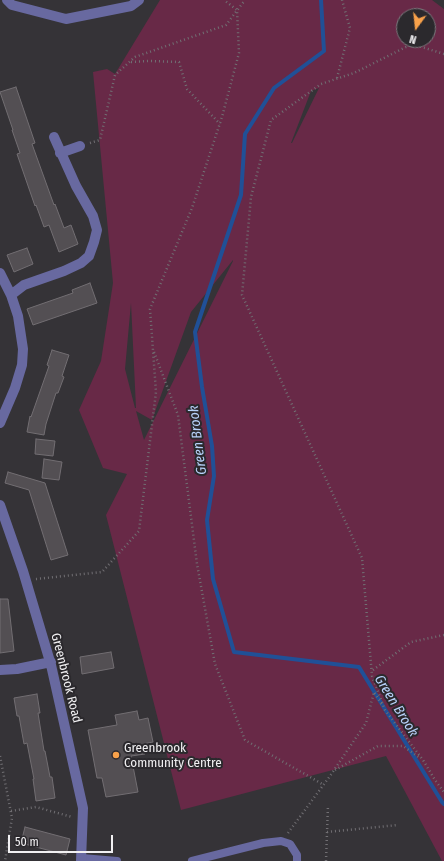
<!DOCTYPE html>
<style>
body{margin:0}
#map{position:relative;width:444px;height:861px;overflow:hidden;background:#353337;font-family:"Fira Sans Condensed",sans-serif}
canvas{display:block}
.north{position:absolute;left:396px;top:8px;width:40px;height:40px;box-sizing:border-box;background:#2b292d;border:1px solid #7a797c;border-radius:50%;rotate:195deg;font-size:11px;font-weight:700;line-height:16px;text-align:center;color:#f1f0f2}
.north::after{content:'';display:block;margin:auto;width:14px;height:18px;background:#f8a14a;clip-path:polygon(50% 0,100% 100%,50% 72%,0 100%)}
.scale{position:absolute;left:8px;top:835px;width:105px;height:18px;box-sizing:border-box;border:2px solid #f1f0f2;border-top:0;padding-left:5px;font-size:12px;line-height:14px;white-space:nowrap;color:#f1f0f2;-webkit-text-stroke:3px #2b292d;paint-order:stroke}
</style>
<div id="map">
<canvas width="444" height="861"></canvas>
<div class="north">N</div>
<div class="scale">50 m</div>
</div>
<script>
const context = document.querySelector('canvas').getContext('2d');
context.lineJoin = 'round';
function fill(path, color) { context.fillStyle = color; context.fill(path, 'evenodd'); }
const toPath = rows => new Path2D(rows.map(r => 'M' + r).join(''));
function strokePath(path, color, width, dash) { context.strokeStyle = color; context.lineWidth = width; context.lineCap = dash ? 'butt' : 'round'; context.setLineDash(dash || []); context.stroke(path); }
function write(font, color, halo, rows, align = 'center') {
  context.font = font + ' "Fira Sans Condensed",sans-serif'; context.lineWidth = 4; context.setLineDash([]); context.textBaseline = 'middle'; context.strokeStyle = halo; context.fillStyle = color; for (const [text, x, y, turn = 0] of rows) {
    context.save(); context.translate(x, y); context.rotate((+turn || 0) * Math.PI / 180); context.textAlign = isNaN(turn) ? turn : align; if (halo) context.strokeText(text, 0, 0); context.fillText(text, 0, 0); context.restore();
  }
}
fill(toPath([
 [160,0,432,0,444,9,444,861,442,861,386,756,181,810,106,515,127,474,103,468,79,410,101,361,113,283,93,72,107,69,115,74],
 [404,16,428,16,428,40,404,40],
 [319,88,292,143,291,143,311,91],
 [233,260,233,261,144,440,136,411,152,420,191,312],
 [131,303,136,408,135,408,125,369]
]), '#682947');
strokePath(toPath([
 [321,0,324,51,274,88,245,134,241,195,195,332,202,387,212,446,214,476,207,520,213,579,234,652,359,667,442,802,444,804]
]), '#205097', 4);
const building = toPath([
 [16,87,35,143,32,144,54,205,55,204,64,228,71,225,78,244,59,252,49,225,44,227,36,205,35,206,17,154,20,153,12,130,13,130,0,92,16,87],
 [27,248,33,264,14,272,7,255,27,248],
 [90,283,97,303,33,325,27,309,73,293,72,290,90,283],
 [52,350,69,355,62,376,64,377,58,393,56,393,46,424,44,435,27,432,30,416,31,417,49,366,47,365,52,350],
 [36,439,55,441,53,456,35,454,36,439],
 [44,459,62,462,59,480,42,478,44,459],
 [8,472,45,483,68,555,51,560,29,490,5,483,8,472],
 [0,599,8,599,14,651,0,653,0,599],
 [111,652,114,668,82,674,80,657,111,652],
 [37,694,40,713,38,713,44,751,45,751,50,777,52,777,55,798,36,801,33,779,34,779,27,743,24,744,19,716,17,716,14,698,37,694],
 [137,711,139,720,148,718,153,742,143,744,145,754,131,756,138,792,106,797,102,778,97,778,88,730,117,725,115,715,137,711],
 [25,827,70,839,66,855,21,843,25,827]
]);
fill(building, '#534f53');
strokePath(building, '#726e72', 1);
strokePath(toPath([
 [444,54,412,44,354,73,321,84,271,120,251,197,242,295,362,558,372,676,385,710,423,760,435,780,444,792],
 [131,62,149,61,179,62,187,89,220,124],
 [337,78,350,28,342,0],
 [90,143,100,140,115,75,135,57,226,25,245,0],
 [154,352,178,415,197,564,215,664,245,740,324,785],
 [36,579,102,572,139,531,156,392,150,309,192,208,222,117,239,53,237,10,224,0],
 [373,670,411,642,444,635],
 [0,756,12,818,5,861],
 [335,770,378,746,403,746,420,758],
 [11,811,36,807,72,817],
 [327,832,398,825],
 [288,833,330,776,366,723,374,692,382,705],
 [326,861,328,805]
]), '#716f73', 2.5, [1, 3]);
strokePath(toPath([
 [82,858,117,861],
 [192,861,263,843,281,841,290,844,297,855,297,861]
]), '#6869a0', 8);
strokePath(toPath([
 [7,0,12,5,66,19,131,6,139,0],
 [60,153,80,146],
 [0,273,11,295,18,316,23,349,22,365,15,388,0,423],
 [11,295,24,285,64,271,81,263,89,256,94,242,97,230,93,216,76,186,54,137],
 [0,505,23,571,51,665,83,808,81,861],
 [0,670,17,669,51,662]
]), '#6869a0', 10);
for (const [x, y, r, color] of [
 [116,755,4,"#f8a14a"]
]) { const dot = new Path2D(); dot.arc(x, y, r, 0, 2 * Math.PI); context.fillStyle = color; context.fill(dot); strokePath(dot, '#2b292d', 1.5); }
write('13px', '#f1f0f2', '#2b292d', [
 ["Greenbrook Road",66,678,76]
]);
write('13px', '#f1f0f2', '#2b292d', [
 ["Greenbrook",124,748],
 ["Community Centre",124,763]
], 'left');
write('italic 14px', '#b7d1f9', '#2b292d', [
 ["Green Brook",198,440,-97],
 ["Green Brook",396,706,58]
]);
</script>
